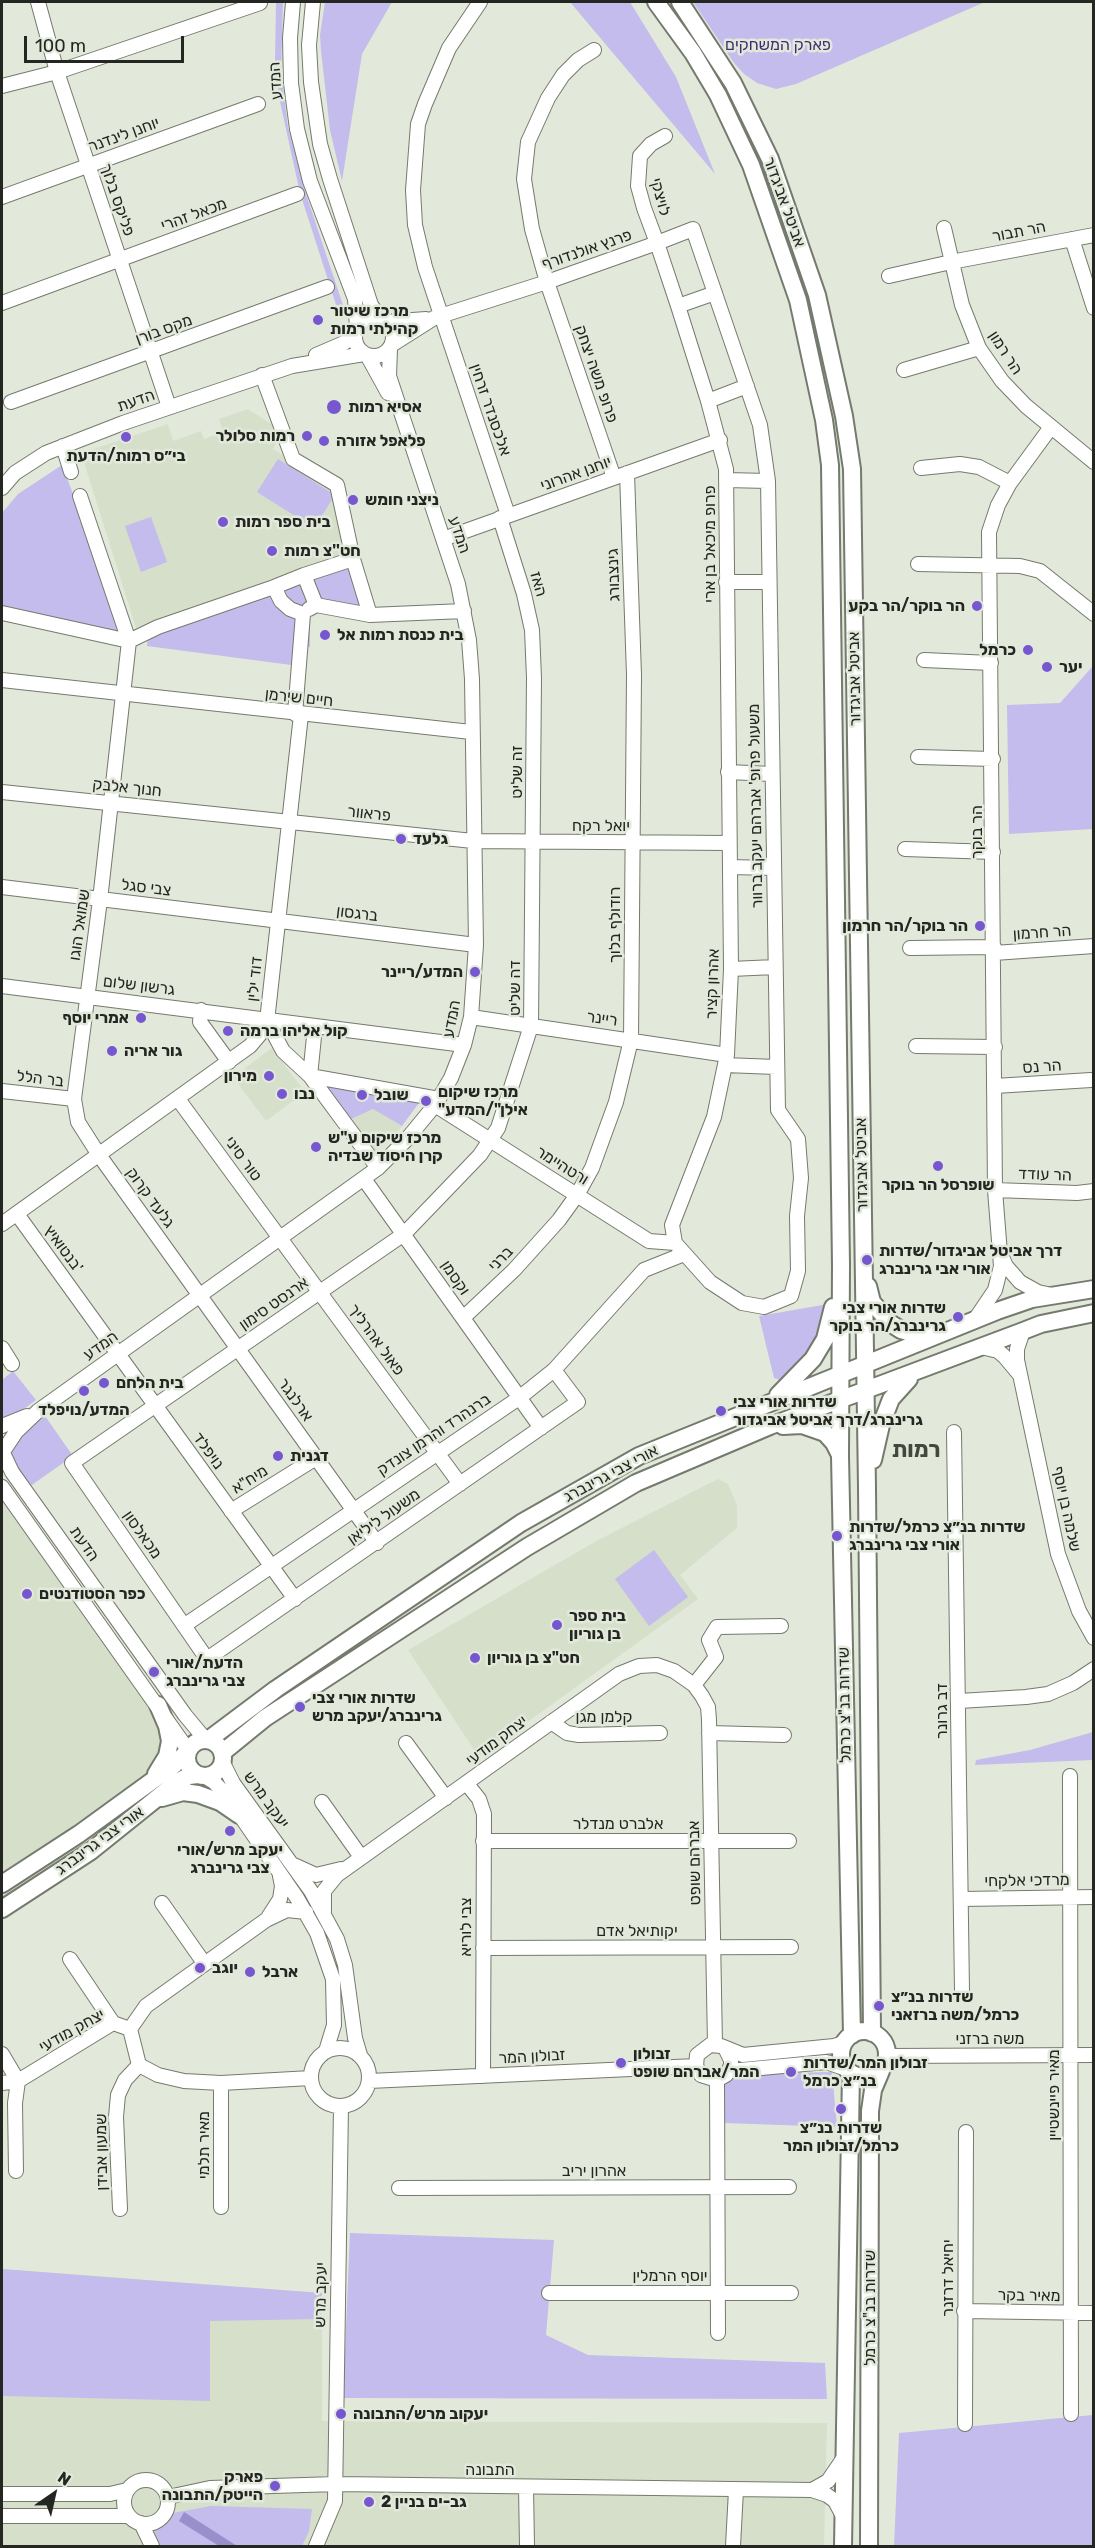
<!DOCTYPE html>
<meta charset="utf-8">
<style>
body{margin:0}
#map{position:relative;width:1095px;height:2548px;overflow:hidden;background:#e2e9da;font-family:Rubik,sans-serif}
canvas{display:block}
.frame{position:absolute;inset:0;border:3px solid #242621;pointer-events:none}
.north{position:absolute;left:24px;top:2464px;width:60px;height:60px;-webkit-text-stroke:4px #e2e9da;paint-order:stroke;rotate:34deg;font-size:16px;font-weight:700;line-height:24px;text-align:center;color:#242621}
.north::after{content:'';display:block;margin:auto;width:21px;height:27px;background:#242621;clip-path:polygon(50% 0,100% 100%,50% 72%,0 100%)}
.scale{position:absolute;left:24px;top:36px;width:160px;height:27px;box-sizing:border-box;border:3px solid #242621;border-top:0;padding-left:8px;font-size:18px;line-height:21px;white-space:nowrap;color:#242621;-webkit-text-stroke:4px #e2e9da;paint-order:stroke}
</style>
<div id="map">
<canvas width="1095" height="2548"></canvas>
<div class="frame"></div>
<div class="north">N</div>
<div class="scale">100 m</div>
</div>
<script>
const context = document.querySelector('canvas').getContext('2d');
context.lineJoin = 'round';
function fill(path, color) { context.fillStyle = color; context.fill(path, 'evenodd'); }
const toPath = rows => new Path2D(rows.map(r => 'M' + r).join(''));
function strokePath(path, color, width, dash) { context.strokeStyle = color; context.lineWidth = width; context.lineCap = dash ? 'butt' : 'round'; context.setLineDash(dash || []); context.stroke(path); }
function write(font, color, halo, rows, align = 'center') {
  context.font = font + ' Rubik,"Noto Sans Hebrew",sans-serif'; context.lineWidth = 5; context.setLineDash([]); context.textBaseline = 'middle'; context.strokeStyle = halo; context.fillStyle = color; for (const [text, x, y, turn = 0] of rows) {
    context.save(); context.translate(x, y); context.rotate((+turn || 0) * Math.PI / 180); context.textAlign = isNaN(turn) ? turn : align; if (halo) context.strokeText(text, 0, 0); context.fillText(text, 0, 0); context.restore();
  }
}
fill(toPath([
 [248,409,283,432,273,449,333,487,352,558,136,628,83,459,90,457,88,451,168,424,173,441,201,431,204,439,223,432,219,419],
 [272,1048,305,1092,266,1121,233,1077],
 [373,1109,402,1126,390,1141,372,1153,347,1121],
 [718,1479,728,1484,737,1505,737,1528,680,1575,698,1599,479,1757,408,1650,598,1540],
 [2,1485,190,1753,191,1763,180,1791,95,1859,2,1918],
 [2,2269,322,2293,322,2421,827,2423,824,2546,2,2546]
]), '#d5dfca');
fill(toPath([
 [276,2,283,2,281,72,288,127,305,191,345,311,339,314,300,193,279,97,275,61],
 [325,2,392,2,362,54,342,181,330,130,321,51,320,35],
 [570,2,630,2,676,77,715,174],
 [693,2,985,2,796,84,776,89,757,83,744,74,734,63],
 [278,459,335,495,314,528,257,492],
 [62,465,129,641,2,613,2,513,18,494],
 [151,517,167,562,141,572,125,526],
 [352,558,370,615,310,611,310,647,300,647,299,666,147,646,149,623],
 [1093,666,1093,829,1009,834,1007,705,1060,703],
 [310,1076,424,1096,402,1126,373,1109,347,1121],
 [834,1303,830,1321,791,1384,774,1378,759,1316],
 [13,1371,36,1400,10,1419,2,1423,2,1380],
 [45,1416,73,1456,29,1487,11,1461,11,1452,13,1442,19,1434],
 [654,1550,688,1597,649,1626,615,1579],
 [1093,1732,1093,1760,975,1765,976,1760,1030,1750],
 [832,2072,837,2127,725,2123,724,2085,733,2074],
 [350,2233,554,2240,546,2335,588,2355,825,2363,827,2399,343,2398],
 [2,2269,132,2279,322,2293,319,2319,210,2321,210,2401,2,2396],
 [1093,2415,1093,2546,894,2546,899,2433],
 [211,2506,312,2509,309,2531,302,2546,161,2546,153,2529,173,2513]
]), '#c3bcec');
fill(toPath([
 [184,2512,237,2546,219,2546,179,2521]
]), '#998fca');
const minor = toPath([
 [38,2,57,72,169,407],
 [293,2,290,38,291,83,297,129,310,181,355,299,357,328],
 [313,2,309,45,311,82,320,144,330,179,371,305,381,319],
 [480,2,449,48,425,104,418,124,413,190,415,225,425,267,508,515],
 [594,50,578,60,563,75,548,98,528,142,524,179,532,229,547,282,614,478],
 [2,86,57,72,260,3],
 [2,197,258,104],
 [944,228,962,305,979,348,1002,381,1026,406,1094,462],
 [1072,239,1094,308],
 [889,276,951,262,1094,235],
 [2,303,297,194],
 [678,306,715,293],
 '355 337a19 19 0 1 1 38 0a19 19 0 1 1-38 0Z',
 [386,322,426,319],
 [393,344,434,318,547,282,657,243,693,229,760,425,768,481,778,1110,798,1139,801,1178,797,1216,798,1271,791,1296,764,1307,742,1303,710,1282,675,1243,672,1225,714,1117,727,1055,731,969,726,469,708,401,678,306,657,243,644,208,638,186,640,156,651,144,665,136],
 [316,355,344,343,355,334],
 [367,355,388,393],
 [904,370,979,348],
 [262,375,293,459,337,485,353,559,370,615],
 [708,401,747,386],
 [11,402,327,287],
 [63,446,71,472],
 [921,468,960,464,979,467,1010,483],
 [726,480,768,481],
 [2,488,15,473,46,453,123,423,292,366,364,354],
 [80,496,129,641,100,900,74,1099,78,1122,99,1155,377,1543],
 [500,518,524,594,532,630,534,678,531,1026,498,1128,480,1155,404,1234,72,1463,207,1659,578,1402,554,1370],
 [443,539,720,440],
 [918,564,1020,566,1040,571,1094,614],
 [304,575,353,559],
 [726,582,769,582],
 [274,587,304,575,316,605,309,609],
 [316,605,370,615,464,611],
 [2,613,129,641,158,627,274,587,281,601,290,609,303,614,295,714],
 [924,660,991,663],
 [2,680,471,732],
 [918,757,993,759],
 [728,772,772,774],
 [2,792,473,841,729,843],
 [905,849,993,852],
 [730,867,773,868],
 [2,887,476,945],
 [910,948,994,947],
 [994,953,1094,946],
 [731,969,775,967],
 [2,986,464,1045],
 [201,1010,200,1022,229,1062],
 [471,1017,727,1055],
 [267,1021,283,1051,310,1076,378,1168],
 [315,1027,310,1076,439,1099],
 [916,1046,995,1047],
 [725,1065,776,1067],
 [995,1086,1091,1080],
 [2,1091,74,1099],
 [178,1099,460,1484],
 [435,1105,649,1241,675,1243],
 [364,1179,541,1428],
 [995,1190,1077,1193,1094,1191],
 [17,1214,295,1599],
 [2,1224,250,1046,261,1033,267,1021,301,715],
 [1001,1255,1006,1266,1020,1282,1038,1292,1052,1295],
 [463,1318,514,1270,559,1220,577,1195,592,1168,616,1102,631,1040,634,675,627,473],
 [974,1321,995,1290,1001,1266,995,1190,989,532,998,505,1010,483,1051,427],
 [1023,1331,1017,1349,1017,1360,1058,1554,1079,1611,1094,1638],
 [981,1347,998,1351,1004,1356,1019,1374],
 [2,1348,12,1364],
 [2,1426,27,1416],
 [954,1432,962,1990],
 [4,1450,16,1432,38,1411,378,1168,407,1139,435,1105,451,1078,464,1045,471,1017,476,945,472,679,469,640,458,584,389,376,390,349],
 [3,1453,12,1472,185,1715,205,1739],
 [2,1487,188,1750],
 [231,1511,316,1458],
 [185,1625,519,1398,554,1370,644,1270,684,1254],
 [694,1685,716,1657,709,1640,717,1627,781,1626],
 [959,1701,1026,1697,1048,1694,1073,1683,1094,1669],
 [551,1722,567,1733,579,1735,660,1733],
 [709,1733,784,1735],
 [406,1743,446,1798],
 [222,1761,233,1783,311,1891,337,1939,345,1965,355,2038,360,2055],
 [204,1776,214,1782,226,1795,297,1898,317,1933,333,1979,334,2025,326,2051],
 [1070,1776,1071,2414],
 [467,1784,479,1799,484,1814,483,2076],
 [322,1802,361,1857],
 [483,1841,789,1841],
 [294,1865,316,1875,341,1869],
 [961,1899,1094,1897],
 [162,1903,204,1963],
 [324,1912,324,1891,337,1875,619,1674,639,1666,657,1665,674,1671,694,1685,702,1696,708,1707,709,1720,715,2045],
 [269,1916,280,1899,282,1886,280,1876],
 [483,1948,791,1947],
 [70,1959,113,2023],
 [130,2029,146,2006,266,1920,287,1910,306,1912],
 [130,2029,139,2065,158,2075,184,2081,221,2083,311,2078],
 '311 2077a29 29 0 1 1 58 0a29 29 0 1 1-58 0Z',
 [726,2050,731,2060,731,2066,726,2075,717,2080,701,2075,696,2066,697,2055,710,2045,721,2046,743,2055,834,2046,844,2043],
 [2,2054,18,2081,15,2103,16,2171],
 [888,2056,1094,2055],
 [729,2071,826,2062,847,2069],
 [717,2080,718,2333],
 [369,2081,696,2066],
 [2,2083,18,2081,113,2023,130,2029],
 [399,2188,789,2187],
 [221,2207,221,2083],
 [120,2209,116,2117,118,2095,125,2080,139,2065],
 [549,2293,791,2293],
 [964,2311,1094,2313],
 [965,2424,966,2132],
 '124 2502a22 22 0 1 1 44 0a22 22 0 1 1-44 0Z',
 [526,2487,527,2546],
 [812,2490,828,2481,843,2459],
 [2,2494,110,2494,127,2490],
 [168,2497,210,2488,336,2484,812,2490,827,2495,835,2501,843,2516],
 [2,2516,129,2516],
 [141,2523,152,2546],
 [316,2546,335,2501,341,2106],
 [733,2546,736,2490]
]);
const major = toPath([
 [656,2,693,53,718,95,751,165,798,300,824,420,830,465,841,1265,840,1456,852,2035],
 [680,2,733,83,770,159,817,295,844,416,852,469,867,1487,872,2033],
 [868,1286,872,1302,890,1323,901,1330,915,1334,935,1333],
 [778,1395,813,1359,825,1339,833,1307],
 [783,1426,802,1425,825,1433,834,1443,840,1455],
 [873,1460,881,1425,891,1399,909,1379],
 '187 1758a18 18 0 1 1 36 0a18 18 0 1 1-36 0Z',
 [208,1740,276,1689,521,1523,639,1456,997,1311,1032,1299,1094,1289],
 [222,1753,265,1718,527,1547,636,1483,770,1426,1023,1331,1041,1324,1094,1313],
 [156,1774,167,1756,170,1741,167,1726,158,1705],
 [162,1798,183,1792,198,1794,220,1802,239,1815],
 [2,1884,79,1834,174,1765,187,1752],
 [2,1909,91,1851,177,1782,189,1776,198,1775],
 '841 2054a23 23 0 1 1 46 0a23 23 0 1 1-46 0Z',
 [843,2546,851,2073],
 [869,2546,870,2111,873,2090,881,2071]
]);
strokePath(minor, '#747a6d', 16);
strokePath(major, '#747a6d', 20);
strokePath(minor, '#fff', 14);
strokePath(major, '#fff', 16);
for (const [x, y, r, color] of [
 [318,320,6,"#7657d0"],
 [334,407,8,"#7657d0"],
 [307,436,6,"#7657d0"],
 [126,437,6,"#7657d0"],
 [324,441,6,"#7657d0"],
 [353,500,6,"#7657d0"],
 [223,522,6,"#7657d0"],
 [272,551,6,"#7657d0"],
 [977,606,6,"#7657d0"],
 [325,635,6,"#7657d0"],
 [1028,650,6,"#7657d0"],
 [1047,667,6,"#7657d0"],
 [401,839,6,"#7657d0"],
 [980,926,6,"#7657d0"],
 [475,972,6,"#7657d0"],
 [141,1018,6,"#7657d0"],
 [228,1031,6,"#7657d0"],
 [112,1051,6,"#7657d0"],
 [269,1076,6,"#7657d0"],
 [282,1094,6,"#7657d0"],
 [362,1095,6,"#7657d0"],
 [426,1101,6,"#7657d0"],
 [316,1147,6,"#7657d0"],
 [938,1166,6,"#7657d0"],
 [867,1260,6,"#7657d0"],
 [958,1317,6,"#7657d0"],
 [104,1383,6,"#7657d0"],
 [84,1391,6,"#7657d0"],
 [721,1411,6,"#7657d0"],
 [278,1456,6,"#7657d0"],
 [837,1536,6,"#7657d0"],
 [27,1594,6,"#7657d0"],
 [557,1625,6,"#7657d0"],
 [475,1658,6,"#7657d0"],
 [154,1672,6,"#7657d0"],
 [300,1707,6,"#7657d0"],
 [230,1831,6,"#7657d0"],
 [200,1968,6,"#7657d0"],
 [250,1972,6,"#7657d0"],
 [879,2006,6,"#7657d0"],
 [621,2063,6,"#7657d0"],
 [791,2072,6,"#7657d0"],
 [841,2109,6,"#7657d0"],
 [341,2414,6,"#7657d0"],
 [275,2486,6,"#7657d0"],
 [369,2502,6,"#7657d0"]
]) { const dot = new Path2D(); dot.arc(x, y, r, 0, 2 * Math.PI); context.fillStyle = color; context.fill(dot); strokePath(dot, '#e2e9da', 2); }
write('16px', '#3f2c73', '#e2e9da', [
 ["פארק המשחקים",778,45]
]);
write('16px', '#242621', '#e2e9da', [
 ["המדע",276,81,-94],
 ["יוחנן לינדנר",124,135,-20],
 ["לויצקי",660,197,75],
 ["פליקס בלוך",117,200,71],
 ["אביטל אביגדור",784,202,70],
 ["מכאל זהרי",194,215,-20],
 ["הר תבור",1019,232,-11],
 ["פרנץ אולנדורף",587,250,-19],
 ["מקס בורן",164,330,-20],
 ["הר רמון",1005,353,57],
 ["פרופ משה יצחק",596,374,71],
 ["הדעת",136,401,-19],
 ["אלכסנדר זרחין",490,410,71],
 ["יוחנן אהרוני",576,474,-20],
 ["המדע",459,535,71],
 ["פרופ מיכאל בן ארי",710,544,-90],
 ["גינצבורג",614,575,-92],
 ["האז",538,584,74],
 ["אביטל אביגדור",855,679,-91],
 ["חיים שירמן",299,698,6],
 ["זה שליט",517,772,-90],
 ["חנוך אלבק",127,788,6],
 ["משעול פרופ' אברהם יעקב ברוור",756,806,-91],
 ["פראוור",369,814,6],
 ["יואל רקח",601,826],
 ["הר בוקר",977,832,-90],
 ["צבי סגל",146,888,7],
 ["ברגסון",357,914,7],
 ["שמואל הוגו",80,925,-82],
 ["רודולף בלוך",615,925,-90],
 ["הר חרמון",1042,933,-4],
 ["דוד ילין",255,979,-84],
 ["אהרון קציר",713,984,-88],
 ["גרשון שלום",139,986,7],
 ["דה שליט",515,988,-90],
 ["המדע",452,1019,-79],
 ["ריינר",602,1019,8],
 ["הר נס",1042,1067,-4],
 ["בר הלל",40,1079,7],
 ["טור סיני",243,1159,54],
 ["אביטל אביגדור",862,1165,-91],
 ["ורטהיימר",562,1166,32],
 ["הר עודד",1045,1175,2],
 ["גלעד קרוק",150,1198,54],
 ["בנטואיץ'",63,1249,54],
 ["ברני",501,1259,-46],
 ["וקסמן",455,1278,55],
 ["ארנסט סימון",274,1304,-35],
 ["פאול אהרליך",376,1340,54],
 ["המדע",101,1346,-35],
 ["ארלנגר",295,1400,55],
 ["ברנהרד והרמן צונדק",434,1435,-34],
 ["נויפלד",208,1451,54],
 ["אורי צבי גרינברג",611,1474,-28],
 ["מיח\"א",250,1480,-32],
 ["שלמה בן יוסף",1066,1509,78],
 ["משעול ליליאן",384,1517,-35],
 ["מכאלסון",142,1535,55],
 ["הדעת",84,1544,55],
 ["שדרות בנ\"צ כרמל",845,1705,-91],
 ["דב גרונר",942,1711,-90],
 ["קלמן מגן",604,1717],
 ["יצחק מודעי",497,1741,-37],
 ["יעקב מרש",266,1800,54],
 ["אלברט מנדלר",618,1824],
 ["אורי צבי גרינברג",100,1841,-36],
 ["אברהם שופט",695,1863,-91],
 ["מרדכי אלקחי",1027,1881,-1],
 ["צבי לוריא",466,1927,-90],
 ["יקותיאל אדם",637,1931],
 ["יצחק מודעי",72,2031,-29],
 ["משה ברזני",990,2039],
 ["זבולון המר",532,2057,-3],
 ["מאיר פיינשטיין",1054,2095,-90],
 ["מאיר תלמי",204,2145,-90],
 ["שמעון אבידן",102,2152,-91],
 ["אהרון יריב",594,2171],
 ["יוסף הרמלין",670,2276],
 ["יחיאל דרזנר",948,2278,-90],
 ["יעקב מרש",321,2295,-89],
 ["מאיר בקר",1029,2296,1],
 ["שדרות בנ\"צ כרמל",870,2308,-90],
 ["התבונה",490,2470]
]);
write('bold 16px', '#242621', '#e2e9da', [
 ["מרכז שיטור",330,311],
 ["קהילתי רמות",330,329],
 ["אסיא רמות",348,407],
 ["רמות סלולר",295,436,"right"],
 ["פלאפל אזורה",336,441],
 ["בי״ס רמות/הדעת",126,456,"center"],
 ["ניצני חומש",365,500],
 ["בית ספר רמות",235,522],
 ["חט''צ רמות",284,551],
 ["הר בוקר/הר בקע",965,606,"right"],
 ["בית כנסת רמות אל",337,635],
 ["כרמל",1016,650,"right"],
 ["יער",1059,667],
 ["גלעד",413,839],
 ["הר בוקר/הר חרמון",968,926,"right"],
 ["המדע/ריינר",463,972,"right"],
 ["אמרי יוסף",129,1018,"right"],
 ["קול אליהו ברמה",240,1031],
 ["גור אריה",124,1051],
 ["מירון",257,1076,"right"],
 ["מרכז שיקום",438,1092],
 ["\"אילן\"/המדע",438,1110],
 ["נבו",294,1094],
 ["שובל",374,1095],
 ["מרכז שיקום ע\"ש",328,1138],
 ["קרן היסוד שבדיה",328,1156],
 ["שופרסל הר בוקר",938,1185,"center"],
 ["דרך אביטל אביגדור/שדרות",879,1251],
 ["אורי אבי גרינברג",879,1269],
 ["שדרות אורי צבי",946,1308,"right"],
 ["גרינברג/הר בוקר",946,1326,"right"],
 ["בית הלחם",116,1383],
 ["שדרות אורי צבי",733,1402],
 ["גרינברג/דרך אביטל אביגדור",733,1420],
 ["המדע/נויפלד",84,1410,"center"],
 ["דגנית",290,1456],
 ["שדרות בנ״צ כרמל/שדרות",849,1527],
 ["אורי צבי גרינברג",849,1545],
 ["כפר הסטודנטים",39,1594],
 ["בית ספר",569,1616],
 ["בן גוריון",569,1634],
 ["חט\"צ בן גוריון",487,1658],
 ["הדעת/אורי",166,1663],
 ["צבי גרינברג",166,1681],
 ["שדרות אורי צבי",312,1698],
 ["גרינברג/יעקב מרש",312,1716],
 ["יעקב מרש/אורי",230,1850,"center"],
 ["צבי גרינברג",230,1868,"center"],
 ["יוגב",212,1968],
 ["ארבל",262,1972],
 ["שדרות בנ״צ",891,1997],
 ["כרמל/משה ברזאני",891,2015],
 ["זבולון",633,2054],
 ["המר/אברהם שופט",633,2072],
 ["זבולון המר/שדרות",803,2063],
 ["בנ״צ כרמל",803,2081],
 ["שדרות בנ״צ",841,2128,"center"],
 ["כרמל/זבולון המר",841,2146,"center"],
 ["יעקוב מרש/התבונה",353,2414],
 ["פארק",263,2477,"right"],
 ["הייטק/התבונה",263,2495,"right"],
 ["גב-ים בניין 2",381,2502]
], 'left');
write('bold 22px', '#43483c', '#e2e9da', [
 ["רמות",916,1451]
]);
</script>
